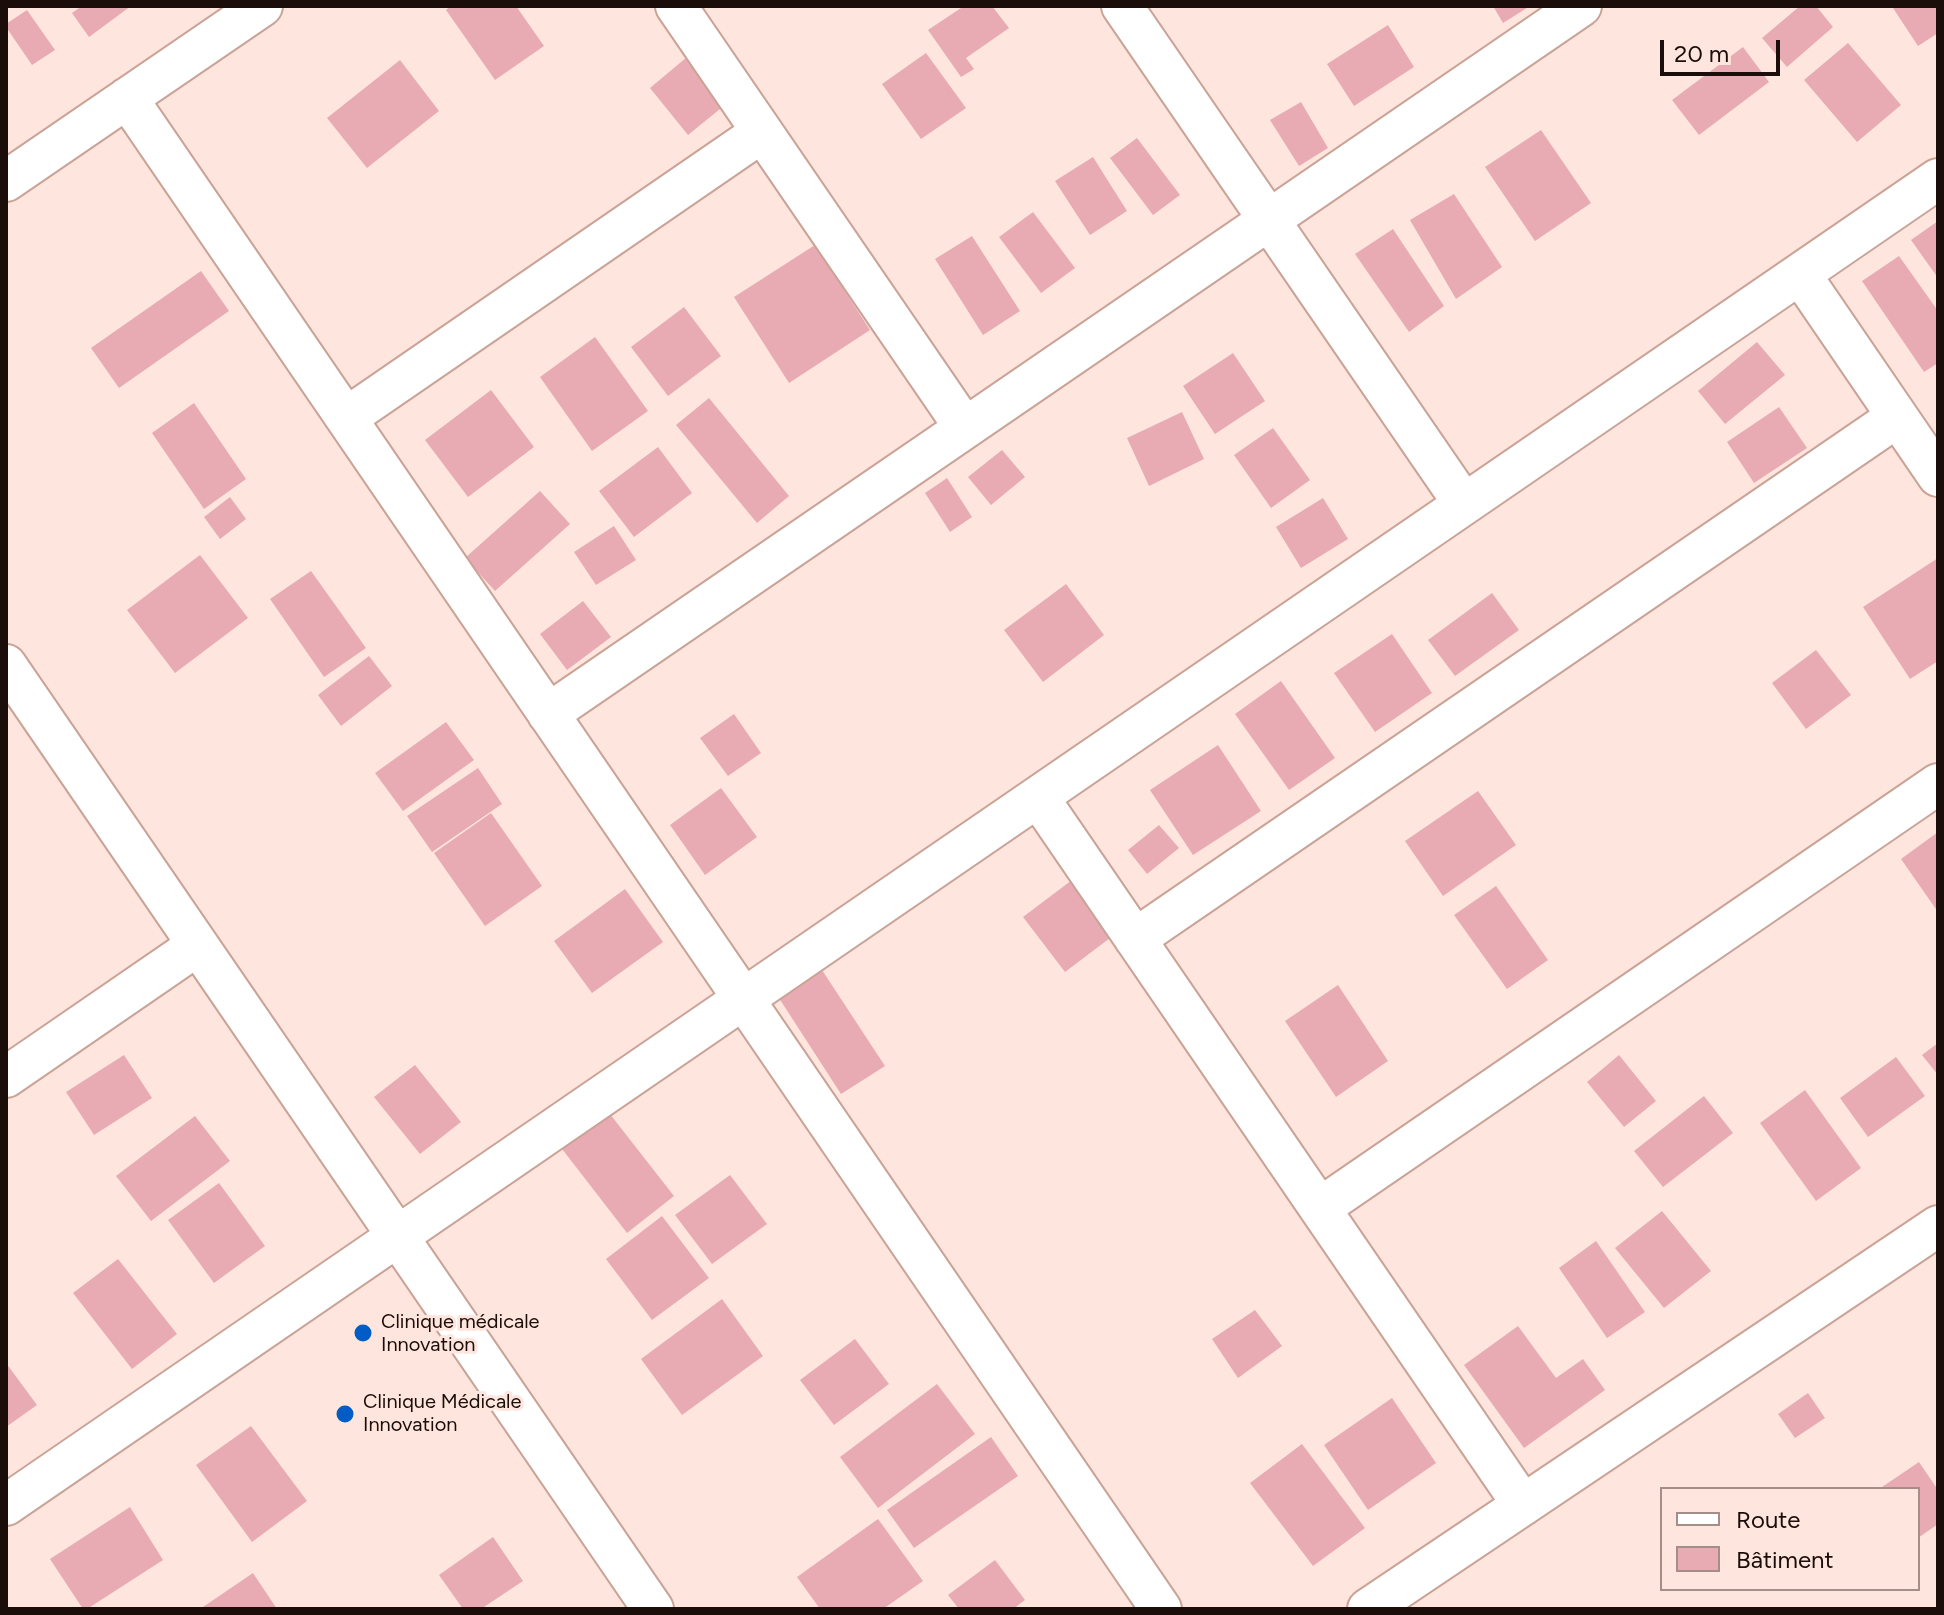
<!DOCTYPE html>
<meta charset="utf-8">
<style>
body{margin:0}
#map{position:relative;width:1944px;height:1615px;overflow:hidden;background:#fee5dd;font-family:Figtree,sans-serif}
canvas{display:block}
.frame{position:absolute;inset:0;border:8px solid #1b0d09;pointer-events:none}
.legend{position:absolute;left:1660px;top:1487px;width:260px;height:104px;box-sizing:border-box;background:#fee5dd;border:2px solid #a38f88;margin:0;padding:10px 14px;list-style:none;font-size:24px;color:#1b0d09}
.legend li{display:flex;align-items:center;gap:16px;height:40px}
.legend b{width:40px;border:2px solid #a38f88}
.scale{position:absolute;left:1660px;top:40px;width:120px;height:36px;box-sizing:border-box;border:4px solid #1b0d09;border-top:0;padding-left:10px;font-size:24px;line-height:28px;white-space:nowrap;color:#1b0d09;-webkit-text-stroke:6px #fee5dd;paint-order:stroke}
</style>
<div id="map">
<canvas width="1944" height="1615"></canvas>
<div class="frame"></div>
<ul class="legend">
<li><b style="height:10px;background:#fff"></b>Route</li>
<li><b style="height:22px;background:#e8abb4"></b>Bâtiment</li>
</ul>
<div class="scale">20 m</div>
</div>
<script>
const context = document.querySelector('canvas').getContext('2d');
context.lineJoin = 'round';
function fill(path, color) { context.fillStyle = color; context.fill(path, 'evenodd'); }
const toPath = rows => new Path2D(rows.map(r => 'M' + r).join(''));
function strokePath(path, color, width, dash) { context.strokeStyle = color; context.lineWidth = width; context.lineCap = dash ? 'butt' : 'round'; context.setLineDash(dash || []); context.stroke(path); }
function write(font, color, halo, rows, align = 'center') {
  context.font = font + ' Figtree,sans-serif'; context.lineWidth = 6; context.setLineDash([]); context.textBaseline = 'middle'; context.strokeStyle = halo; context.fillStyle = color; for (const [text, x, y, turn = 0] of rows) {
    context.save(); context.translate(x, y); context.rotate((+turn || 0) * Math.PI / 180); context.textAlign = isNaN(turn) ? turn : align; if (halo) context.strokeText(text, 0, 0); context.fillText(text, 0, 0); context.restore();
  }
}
fill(toPath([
 [82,6,131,6,89,37,72,13],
 [451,6,516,6,544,46,495,80,446,10],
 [964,6,992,6,1009,28,966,58,974,69,961,77,928,30],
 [1493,6,1530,6,1503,23],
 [1800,6,1816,6,1833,27,1787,67,1762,38],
 [1896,6,1938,6,1938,33,1918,46,1893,8],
 [27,10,55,50,32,65,6,27,6,24],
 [1388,25,1414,67,1354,106,1327,64],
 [1848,43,1901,105,1857,142,1804,80],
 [1743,47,1769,82,1699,135,1672,100],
 [693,52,731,100,688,135,650,88],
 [926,53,966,108,921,139,882,84],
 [400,60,439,111,367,168,327,118],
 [1301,102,1328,148,1299,166,1270,120],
 [1541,130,1591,203,1535,241,1485,167],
 [1137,138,1180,195,1153,215,1110,158],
 [1093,157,1127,211,1090,235,1055,181],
 [1454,194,1502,267,1456,299,1410,220],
 [1033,212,1075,268,1041,293,999,237],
 [1938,221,1938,278,1911,240],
 [1393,229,1444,306,1409,332,1355,254],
 [972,236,1020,311,983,335,935,259],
 [815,245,870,330,789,383,734,297],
 [1899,256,1938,311,1938,363,1924,372,1862,281],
 [201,271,229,311,119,388,91,348],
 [684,307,721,356,668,396,631,347],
 [595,337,648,411,592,451,540,377],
 [1757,342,1785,375,1725,424,1698,391],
 [1233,353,1265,401,1215,434,1183,386],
 [491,390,534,447,468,497,425,440],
 [709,398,789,496,757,523,676,425],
 [194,403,246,479,204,509,152,433],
 [1779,407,1807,448,1754,483,1727,442],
 [1182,412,1204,459,1149,486,1127,438],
 [1273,428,1310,480,1271,508,1234,455],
 [658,447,692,493,634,537,599,491],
 [1002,450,1025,477,991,505,968,477],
 [947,478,972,517,950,532,925,493],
 [540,491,570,524,495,591,465,558],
 [230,497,246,519,220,539,204,517],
 [1323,498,1348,539,1301,568,1276,527],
 [614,526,636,560,596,585,574,552],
 [200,555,248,618,175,673,127,610],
 [1938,558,1938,661,1910,679,1863,607],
 [311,571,366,648,324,677,270,599],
 [1066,584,1104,635,1043,682,1004,630],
 [1492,593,1519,630,1455,676,1428,640],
 [583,601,611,637,567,670,540,634],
 [1392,634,1432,693,1375,732,1334,673],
 [1816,650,1851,695,1806,729,1772,683],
 [369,656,392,686,341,726,318,695],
 [1281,681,1335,758,1289,790,1235,714],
 [734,714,761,753,728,776,700,738],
 [446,722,474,760,403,811,375,773],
 [1218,745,1261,811,1193,855,1150,790],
 [478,768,502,804,432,852,407,816],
 [721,788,757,837,705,875,670,825],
 [1478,791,1516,845,1443,896,1405,841],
 [491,813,542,886,485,926,434,853],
 [1159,825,1179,848,1147,874,1128,850],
 [1938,832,1938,912,1901,859],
 [1072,880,1114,935,1065,972,1023,917],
 [1496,886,1548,960,1507,989,1454,915],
 [625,889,663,942,592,993,554,941],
 [820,967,885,1066,841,1094,777,995],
 [1338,985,1388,1061,1336,1097,1285,1021],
 [1938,1043,1938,1075,1922,1055],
 [124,1055,152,1098,94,1135,66,1092],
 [1619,1055,1656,1101,1624,1127,1587,1082],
 [1896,1057,1925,1096,1868,1137,1840,1098],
 [415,1065,461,1122,420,1154,374,1097],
 [1805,1090,1861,1168,1816,1201,1760,1123],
 [1704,1096,1733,1133,1663,1187,1634,1151],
 [606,1109,674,1196,627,1233,559,1145],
 [195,1116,230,1161,151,1221,116,1176],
 [730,1175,767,1224,712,1264,675,1215],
 [219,1183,265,1246,214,1283,168,1220],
 [1662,1211,1711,1271,1664,1308,1615,1248],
 [662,1216,709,1278,652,1320,606,1259],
 [1596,1241,1645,1312,1607,1338,1559,1268],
 [118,1259,177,1334,132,1369,73,1293],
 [722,1299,763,1356,682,1415,641,1359],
 [1255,1310,1282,1346,1238,1378,1212,1339],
 [1518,1326,1556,1378,1583,1359,1605,1390,1524,1448,1464,1365],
 [855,1339,889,1384,834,1425,800,1380],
 [6,1363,37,1405,6,1427],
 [937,1384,975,1434,878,1508,840,1457],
 [1808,1393,1825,1418,1795,1438,1778,1414],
 [1392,1398,1436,1463,1368,1510,1324,1445],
 [251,1426,307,1501,252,1542,196,1465],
 [991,1437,1018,1476,914,1548,887,1510],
 [1302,1444,1365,1528,1313,1566,1250,1483],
 [1919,1462,1938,1490,1938,1524,1918,1538,1918,1489,1879,1489],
 [130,1507,163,1560,87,1609,83,1609,50,1559],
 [878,1519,923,1581,883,1609,820,1609,797,1577],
 [493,1537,523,1581,481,1609,463,1609,439,1575],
 [995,1560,1025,1600,1013,1609,959,1609,948,1595],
 [253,1573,277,1609,200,1609]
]), '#e8abb4');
const street = toPath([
 [676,6,965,428],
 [1122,6,1464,504],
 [127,98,1161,1609],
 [6,181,262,6],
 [1800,274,1938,476],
 [346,418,762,132],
 [6,665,653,1609],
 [548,714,1581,6],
 [1038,797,1523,1505],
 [1135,939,1897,417],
 [6,1077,198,945],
 [1320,1208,1938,784],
 [6,1505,1938,179],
 [1368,1609,1938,1226]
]);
strokePath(street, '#caa397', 44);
strokePath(street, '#fff', 40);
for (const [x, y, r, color] of [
 [363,1333,10,"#025cc5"],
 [345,1414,10,"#025cc5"]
]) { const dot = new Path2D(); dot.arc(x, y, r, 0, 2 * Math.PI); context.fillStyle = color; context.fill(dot); strokePath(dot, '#fee5dd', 3); }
write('20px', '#1b0d09', '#fee5dd', [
 ["Clinique médicale",381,1322],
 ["Innovation",381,1345],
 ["Clinique Médicale",363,1402],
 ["Innovation",363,1425]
], 'left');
</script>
